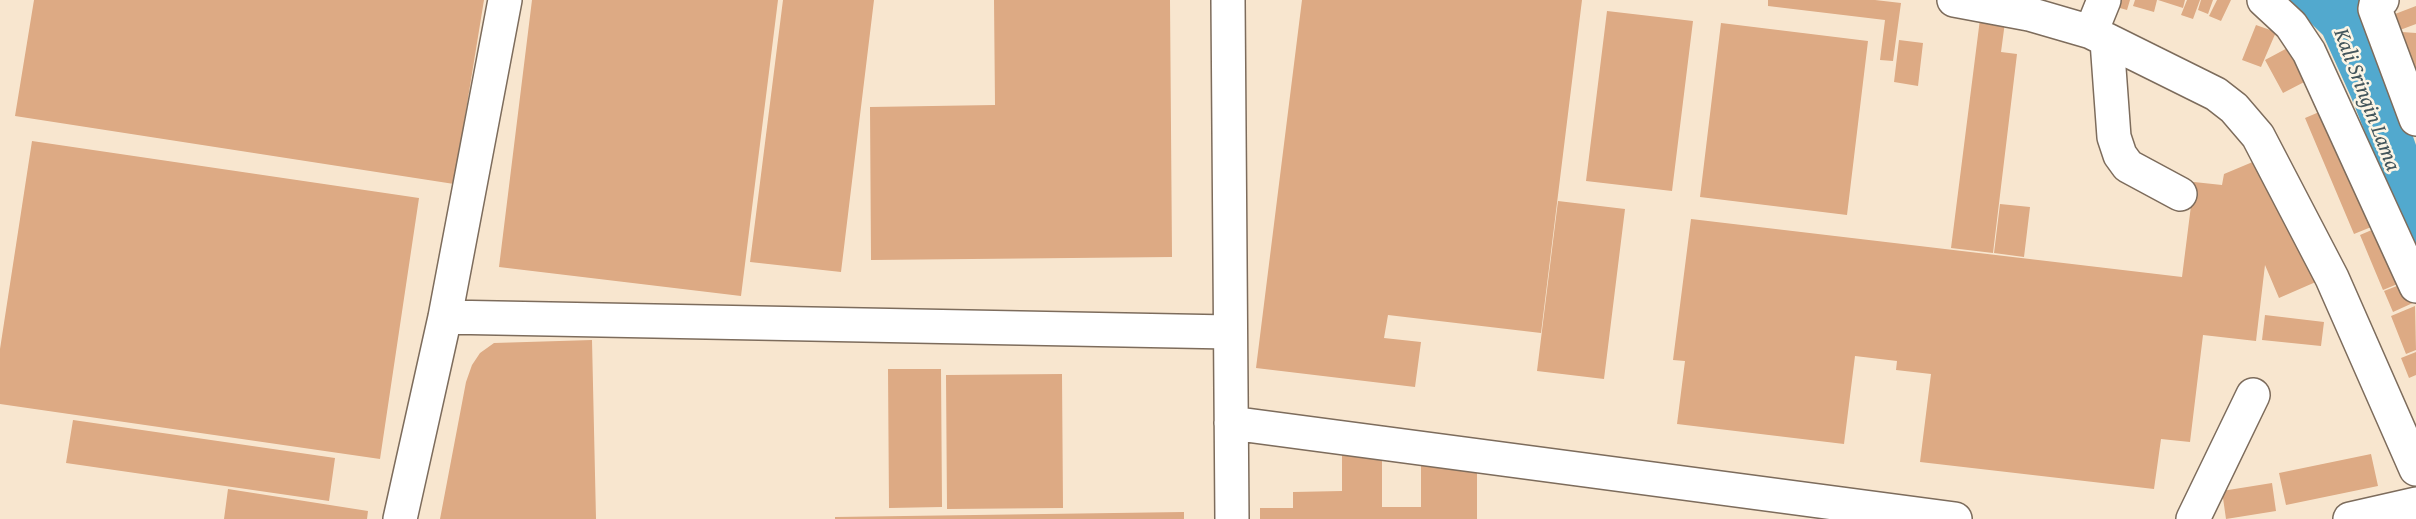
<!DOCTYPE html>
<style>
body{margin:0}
canvas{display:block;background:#f8e6cf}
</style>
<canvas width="2416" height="519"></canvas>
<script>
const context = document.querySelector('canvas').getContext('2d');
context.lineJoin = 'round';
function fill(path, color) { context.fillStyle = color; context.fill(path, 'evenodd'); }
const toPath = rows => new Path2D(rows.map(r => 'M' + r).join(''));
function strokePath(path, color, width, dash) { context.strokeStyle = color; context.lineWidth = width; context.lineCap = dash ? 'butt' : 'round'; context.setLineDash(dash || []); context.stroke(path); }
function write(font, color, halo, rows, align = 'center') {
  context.font = font + ' "Gentium Book Plus",serif'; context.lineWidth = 5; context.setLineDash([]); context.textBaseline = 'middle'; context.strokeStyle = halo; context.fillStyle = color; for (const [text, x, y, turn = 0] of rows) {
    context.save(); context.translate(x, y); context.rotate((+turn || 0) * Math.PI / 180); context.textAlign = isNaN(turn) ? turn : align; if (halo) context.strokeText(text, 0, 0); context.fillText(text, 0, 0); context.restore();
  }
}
fill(toPath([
 [2287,0,2365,0,2416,145,2416,260,2351,97,2323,35]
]), '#52a9ce');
fill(toPath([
 [34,0,484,0,454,184,15,116],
 [532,0,778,0,741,296,499,267],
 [783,0,874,0,841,272,750,262],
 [994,0,1170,0,1172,257,871,260,870,107,995,105],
 [1302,0,1582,0,1541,333,1388,315,1384,338,1421,342,1415,387,1256,368],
 [1768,0,1875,0,1901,3,1893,61,1880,60,1885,20,1768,6],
 [2110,0,2130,0,2127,10,2109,5],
 [2135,0,2157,0,2154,12,2133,6],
 [2158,0,2185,0,2183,8],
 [2187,0,2200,0,2193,19,2181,15],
 [2201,0,2213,0,2208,14,2198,10],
 [2217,0,2231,0,2221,21,2209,16],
 [2416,6,2416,24,2400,30,2395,14],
 [1607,11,1693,21,1672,191,1586,181],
 [1980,19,2005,22,2001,52,2017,54,1993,253,1951,248],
 [1721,23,1868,41,1847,215,1700,197],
 [2256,25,2276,32,2261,67,2242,60],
 [2402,32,2416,33,2416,74,2400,73],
 [1899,40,1923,43,1918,86,1894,82],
 [2293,45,2310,79,2283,93,2265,60],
 [2331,107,2381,223,2354,234,2305,118],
 [32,141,419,198,380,459,0,404,0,349],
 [2255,161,2318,281,2279,298,2265,265,2256,341,2203,335,2190,442,2161,439,2154,489,1920,462,1931,374,1896,370,1897,361,1855,356,1844,444,1677,424,1685,361,1673,360,1691,219,2182,277,2194,182,2222,185,2224,174],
 [1558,201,1625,209,1604,379,1537,371],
 [2000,204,2030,207,2024,257,1994,253],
 [2388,223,2412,278,2383,290,2360,235],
 [2407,282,2415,302,2393,312,2384,291],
 [2415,306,2416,350,2406,354,2391,316],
 [2265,315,2324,322,2321,346,2262,340],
 [592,340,596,519,440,519,466,382,472,365,480,353,494,343],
 [2416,352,2416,375,2409,378,2401,358],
 [888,369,941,369,942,507,889,508],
 [1062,374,1063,508,947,509,946,375],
 [73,420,335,458,329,501,66,463],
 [1382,452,1382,507,1421,507,1421,466,1477,465,1477,519,1260,519,1260,508,1293,508,1293,492,1342,491,1342,453],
 [2371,454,2378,486,2286,505,2279,473],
 [2272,483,2276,511,2226,519,2222,491],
 [228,489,368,511,367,519,224,519],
 [1184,512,1184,519,835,519,835,517]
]), '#ddaa84');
const minor = toPath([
 [1228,0,1232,519],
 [1954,0,2029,14,2091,32,2104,0],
 [2264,0,2291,25,2309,52,2416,286],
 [2382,0,2376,4,2375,9,2416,119],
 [2091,32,2216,94,2234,108,2258,136,2332,278,2416,469],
 [2107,41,2114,137,2120,155,2128,166,2180,194],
 [445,317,1229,332],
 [1231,423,1955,519],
 [400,519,445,317,505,0],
 [2193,519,2253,395],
 [2350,519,2416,504]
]);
strokePath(minor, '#7d6c5c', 36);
strokePath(minor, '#fff', 33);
write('italic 22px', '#43565c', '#fcf5e5', [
 ["Kali Sringin Lama",2366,100,69]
]);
</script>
